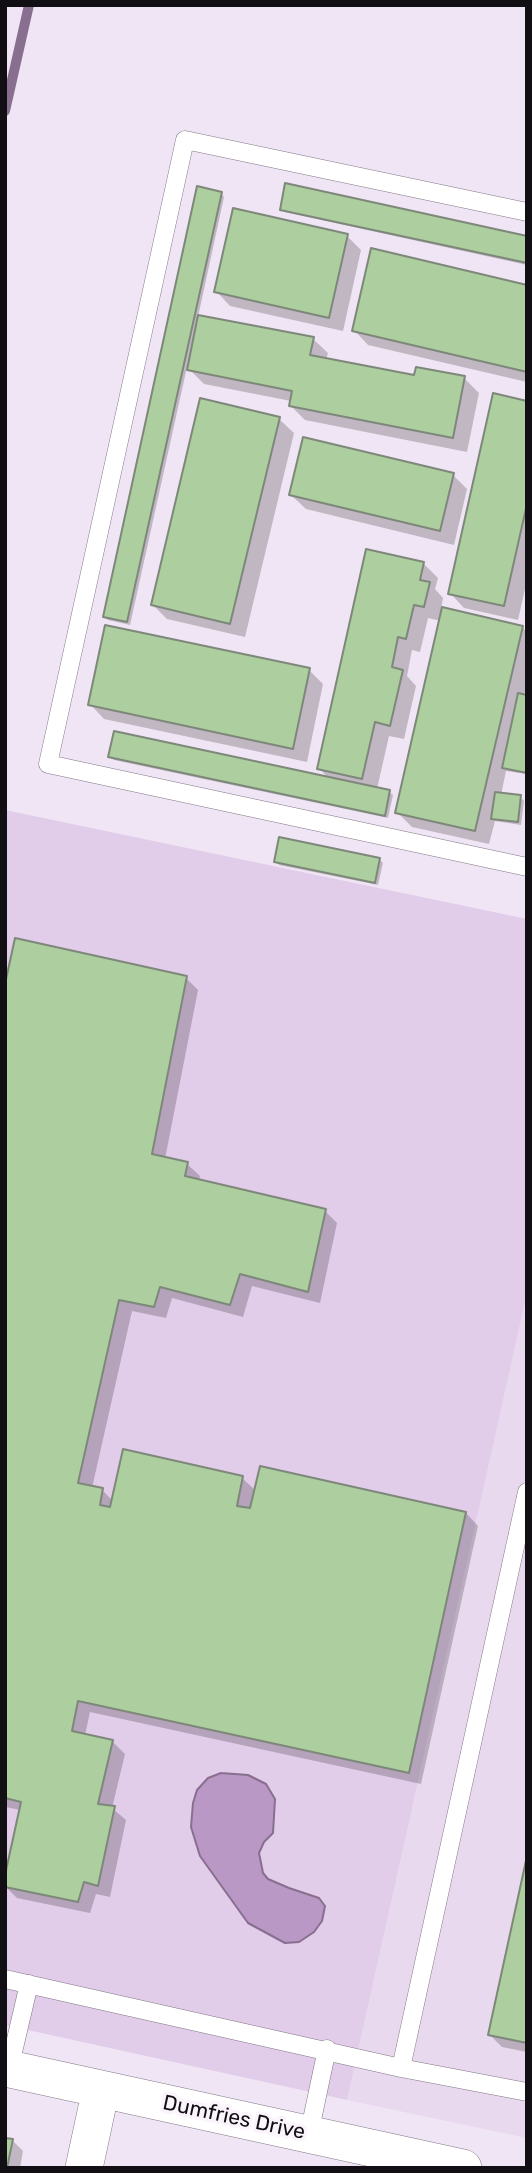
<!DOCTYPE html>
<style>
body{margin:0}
#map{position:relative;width:532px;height:2173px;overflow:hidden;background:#f0e5f4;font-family:Rubik,sans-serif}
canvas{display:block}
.frame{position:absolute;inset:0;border:7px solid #120f14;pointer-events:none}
</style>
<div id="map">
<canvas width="532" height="2173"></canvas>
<div class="frame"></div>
</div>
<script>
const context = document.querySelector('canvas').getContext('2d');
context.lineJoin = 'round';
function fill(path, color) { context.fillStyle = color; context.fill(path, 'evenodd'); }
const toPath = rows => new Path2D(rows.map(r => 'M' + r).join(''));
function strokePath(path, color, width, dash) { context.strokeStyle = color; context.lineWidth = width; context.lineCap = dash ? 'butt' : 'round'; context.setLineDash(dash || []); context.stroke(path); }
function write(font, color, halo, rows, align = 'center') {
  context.font = font + ' Rubik,sans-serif'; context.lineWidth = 7; context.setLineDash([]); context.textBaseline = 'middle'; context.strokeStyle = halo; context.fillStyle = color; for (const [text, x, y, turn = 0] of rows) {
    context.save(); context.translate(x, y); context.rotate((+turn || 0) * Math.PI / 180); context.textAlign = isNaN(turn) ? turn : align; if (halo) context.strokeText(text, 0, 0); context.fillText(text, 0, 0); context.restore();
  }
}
fill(toPath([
 [527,1293,527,2138,347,2100]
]), '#e9d9ee');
fill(toPath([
 [5,810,527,919,527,1293,347,2100,5,2025]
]), '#e1cce9');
const water = toPath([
 [221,1773,248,1775,266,1784,275,1799,273,1833,264,1842,259,1853,263,1873,268,1879,289,1888,319,1898,325,1906,322,1921,314,1932,299,1942,285,1943,248,1923,200,1856,191,1827,193,1803,197,1790,208,1778,221,1773]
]);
fill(water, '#ba98c5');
strokePath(water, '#886f90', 2);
fill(toPath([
 [221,193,224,197,198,317,313,339,328,353,326,360,415,377,464,378,479,393,467,452,305,420,291,406,291,401,204,384,187,367,130,625,108,620,105,617],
 [282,209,527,237,527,265,285,212],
 [347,236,361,250,343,331,230,306,216,291],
 [527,287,527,382,368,345,354,330],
 [527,402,527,580,518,620,464,608,450,593],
 [279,419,294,433,245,637,167,619,153,605],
 [453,475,467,489,454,545,306,509,291,495],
 [423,563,438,578,435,589,443,598,441,609,522,627,527,632,527,682,524,696,527,697,527,774,506,771,501,795,520,797,524,801,521,825,495,821,489,844,412,827,397,812,441,621,428,618,420,652,412,650,407,676,416,686,404,739,389,736,377,789,389,792,393,795,388,818,114,760,110,757,329,779,319,768],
 [309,670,323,684,307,762,104,719,90,704],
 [379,859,383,863,378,885,279,865,276,861],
 [186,978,198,990,165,1159,187,1164,200,1176,199,1181,325,1211,337,1223,320,1303,252,1286,243,1317,172,1298,166,1318,132,1311,92,1488,102,1490,113,1501,242,1478,256,1491,466,1513,478,1526,421,1784,90,1712,85,1735,112,1741,125,1754,112,1808,126,1820,110,1897,96,1894,90,1913,17,1898,5,1886,21,1810,5,1807,5,992],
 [527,1864,527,2052,502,2047,489,2034],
 [13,2141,23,2151,20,2168,5,2168]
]), '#0003');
strokePath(toPath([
 [5,111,29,5]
]), '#886f90', 10);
const building = toPath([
 [285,183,527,236,527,263,280,210,285,183],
 [197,186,222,192,127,622,103,617,197,186],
 [233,208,348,234,329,318,214,292,233,208],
 [371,248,527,285,527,372,352,331,371,248],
 [198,315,314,337,310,355,414,375,416,367,465,376,453,438,289,406,292,391,187,370,198,315],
 [493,393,527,401,527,504,504,606,448,594,493,393],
 [200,398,280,417,230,624,151,605,200,398],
 [303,437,454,473,440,531,289,495,303,437],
 [366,549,424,562,420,580,430,582,424,607,414,605,406,639,398,637,392,667,403,670,390,726,375,722,362,779,317,769,366,549],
 [442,607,523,626,475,831,395,813,442,607],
 [105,625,310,668,293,749,88,705,105,625],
 [518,693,527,695,527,773,502,768,518,693],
 [114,731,390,790,385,816,108,757,114,731],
 [495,792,521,795,518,822,491,819,495,792],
 [279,837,380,858,375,883,274,862,279,837],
 [15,938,187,976,152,1154,188,1162,185,1176,326,1209,308,1292,240,1274,230,1305,160,1287,154,1307,119,1300,78,1483,103,1488,100,1505,110,1507,123,1449,243,1476,237,1506,250,1508,260,1466,466,1512,409,1773,78,1701,72,1731,113,1740,98,1804,115,1806,98,1886,84,1882,78,1902,5,1887,5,1875,21,1802,5,1798,5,984,15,938],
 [527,1856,527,2043,488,2035,527,1856],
 [5,2138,13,2139,7,2168,5,2168,5,2138]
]);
fill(building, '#adce9e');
strokePath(building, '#7e887a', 2);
const lane = toPath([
 [527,212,185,140,48,764,527,867],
 [5,1979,401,2068,527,2092],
 [401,2068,527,1492],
 [9,2069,29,1984],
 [309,2134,327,2049]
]);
const street = toPath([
 [5,2068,463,2168],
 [84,2168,101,2089]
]);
strokePath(lane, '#827886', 19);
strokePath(street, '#827886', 38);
strokePath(lane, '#fff', 18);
strokePath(street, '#fff', 37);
write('21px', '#120f14', '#fbf4fd', [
 ["Dumfries Drive",234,2118,12]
]);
</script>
